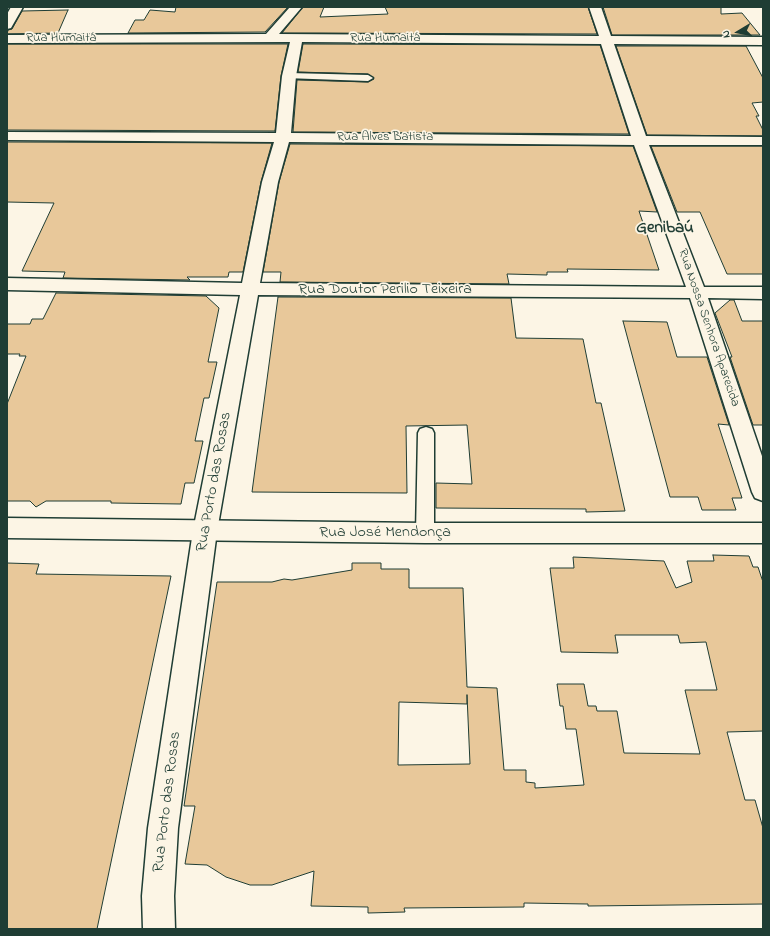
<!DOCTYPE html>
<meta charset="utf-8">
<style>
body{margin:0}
#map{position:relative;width:770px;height:936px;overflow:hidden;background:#fcf5e5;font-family:"Indie Flower",sans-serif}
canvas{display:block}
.frame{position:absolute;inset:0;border:8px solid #1f3d34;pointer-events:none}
.north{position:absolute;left:718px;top:12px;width:40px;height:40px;-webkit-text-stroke:3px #fcf5e5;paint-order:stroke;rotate:260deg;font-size:11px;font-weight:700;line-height:16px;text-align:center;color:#1f3d34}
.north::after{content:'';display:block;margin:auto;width:14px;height:18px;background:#1f3d34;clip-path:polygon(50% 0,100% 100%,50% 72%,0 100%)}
</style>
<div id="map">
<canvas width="770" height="936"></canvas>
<div class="frame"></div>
<div class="north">N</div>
</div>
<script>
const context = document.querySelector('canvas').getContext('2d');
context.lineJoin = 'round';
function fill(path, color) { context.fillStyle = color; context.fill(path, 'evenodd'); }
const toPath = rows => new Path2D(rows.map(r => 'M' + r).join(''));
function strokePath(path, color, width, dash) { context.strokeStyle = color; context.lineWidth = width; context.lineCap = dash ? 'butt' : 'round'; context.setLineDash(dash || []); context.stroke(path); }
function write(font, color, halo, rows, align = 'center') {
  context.font = font + ' "Indie Flower",sans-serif'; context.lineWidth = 3.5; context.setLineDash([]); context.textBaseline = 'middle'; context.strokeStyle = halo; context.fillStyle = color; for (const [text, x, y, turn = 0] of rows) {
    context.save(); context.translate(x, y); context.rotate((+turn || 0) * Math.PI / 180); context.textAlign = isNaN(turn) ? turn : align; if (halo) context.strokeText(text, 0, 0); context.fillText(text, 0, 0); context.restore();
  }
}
const building = toPath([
 [176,7,288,7,265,32,128,33,135,20,144,20,150,10,175,12,176,7],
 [303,7,324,7,320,17,388,14,385,7,588,7,597,34,282,33,303,7],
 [603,7,721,7,721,14,742,13,760,35,612,35,603,7],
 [68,10,58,33,7,34,8,30,12,29,22,11,68,10],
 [7,44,288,44,281,76,275,131,7,130,7,44],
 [303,44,600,45,629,134,293,132,297,80,368,82,374,79,368,74,298,72,303,44],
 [616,46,746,46,763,78,763,102,752,103,759,116,756,116,763,130,763,136,647,135,616,46],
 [7,142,272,143,261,182,243,272,229,272,228,277,187,277,190,280,63,278,65,272,22,271,54,203,7,202,7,142],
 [290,144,633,146,657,212,639,211,659,270,567,269,568,272,547,272,547,275,507,274,509,284,280,282,281,272,263,272,279,182,290,144],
 [651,146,763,146,763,274,727,274,700,212,677,212,651,146],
 [56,293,206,296,219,308,208,362,217,362,209,398,204,398,195,441,203,441,194,483,185,483,181,504,111,503,111,501,46,501,36,507,30,501,7,501,7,404,26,356,19,356,20,354,7,354,7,324,30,324,32,319,43,319,56,293],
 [278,297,511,298,516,338,583,339,596,403,601,403,625,511,586,512,586,509,436,508,436,483,472,484,467,425,406,426,407,493,252,492,278,297],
 [730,300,734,300,742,321,763,321,763,425,753,425,730,357,732,357,715,313,730,300],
 [623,321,667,322,677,357,707,357,729,425,718,424,742,498,732,498,736,510,702,510,698,497,670,497,623,321],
 [713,555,749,556,753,567,758,567,763,582,763,731,727,732,745,800,755,800,763,828,763,904,588,906,588,904,524,903,524,907,404,908,405,912,368,913,368,907,311,906,314,871,272,885,250,885,226,877,207,865,185,864,195,806,184,806,217,582,272,582,284,579,292,580,352,570,352,563,381,563,381,569,409,569,409,588,463,588,467,687,497,688,504,770,526,770,526,782,535,783,535,788,584,785,576,729,566,729,563,706,560,706,557,684,584,684,588,706,596,706,597,711,617,711,624,753,700,754,685,690,717,690,706,642,680,643,678,635,615,635,618,653,561,652,550,568,574,568,573,557,664,561,676,588,692,582,687,561,714,561,713,555],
 [467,695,470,764,398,765,399,702,467,704,467,695],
 [7,563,39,564,36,574,171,576,97,929,7,929,7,563]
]);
fill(building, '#e8c89a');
strokePath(building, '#1f3d34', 1);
const lane = toPath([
 [289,73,368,75,373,78,368,81,285,78,284,76,289,73],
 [426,427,432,429,434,433,434,533,431,538,425,541,419,538,416,533,418,433,420,429,426,427]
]);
const street = toPath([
 [11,7,23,7,11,28,7,29,7,14,11,7],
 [290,7,302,7,279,34,599,36,589,7,601,7,611,36,763,37,763,45,614,44,646,136,763,137,763,145,649,145,704,287,763,287,763,299,708,298,763,459,763,501,755,498,752,492,690,298,258,295,217,531,178,828,174,896,175,929,143,929,142,896,148,828,193,531,240,295,7,290,7,278,242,283,262,182,274,142,7,140,7,132,276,133,282,76,290,42,7,43,7,35,266,34,290,7],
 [302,42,601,44,631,136,291,133,296,76,302,42],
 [289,142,634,145,686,287,260,283,278,182,289,142]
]);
const primary = toPath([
 [7,518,425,523,763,523,763,543,425,543,7,538,7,518]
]);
strokePath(lane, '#1f3d34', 3);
strokePath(street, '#1f3d34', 3);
strokePath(primary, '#1f3d34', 3);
fill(lane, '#fcf5e5');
fill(street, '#fcf5e5');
fill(primary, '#fcf5e5');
write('13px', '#1f3d34', '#fcf5e5', [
 ["Rua Humaitá",61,39],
 ["Rua Humaitá",385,39],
 ["Rua Alves Batista",385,138],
 ["Rua Nossa Senhora Aparecida",708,328,71]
]);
write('16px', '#1f3d34', '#fcf5e5', [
 ["Rua Doutor Perilio Teixeira",385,290],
 ["Rua Porto das Rosas",215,482,-80],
 ["Rua José Mendonça",385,533],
 ["Rua Porto das Rosas",168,802,-83]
]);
write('bold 17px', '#1f3d34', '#fcf5e5', [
 ["Genibaú",665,229]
]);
</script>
